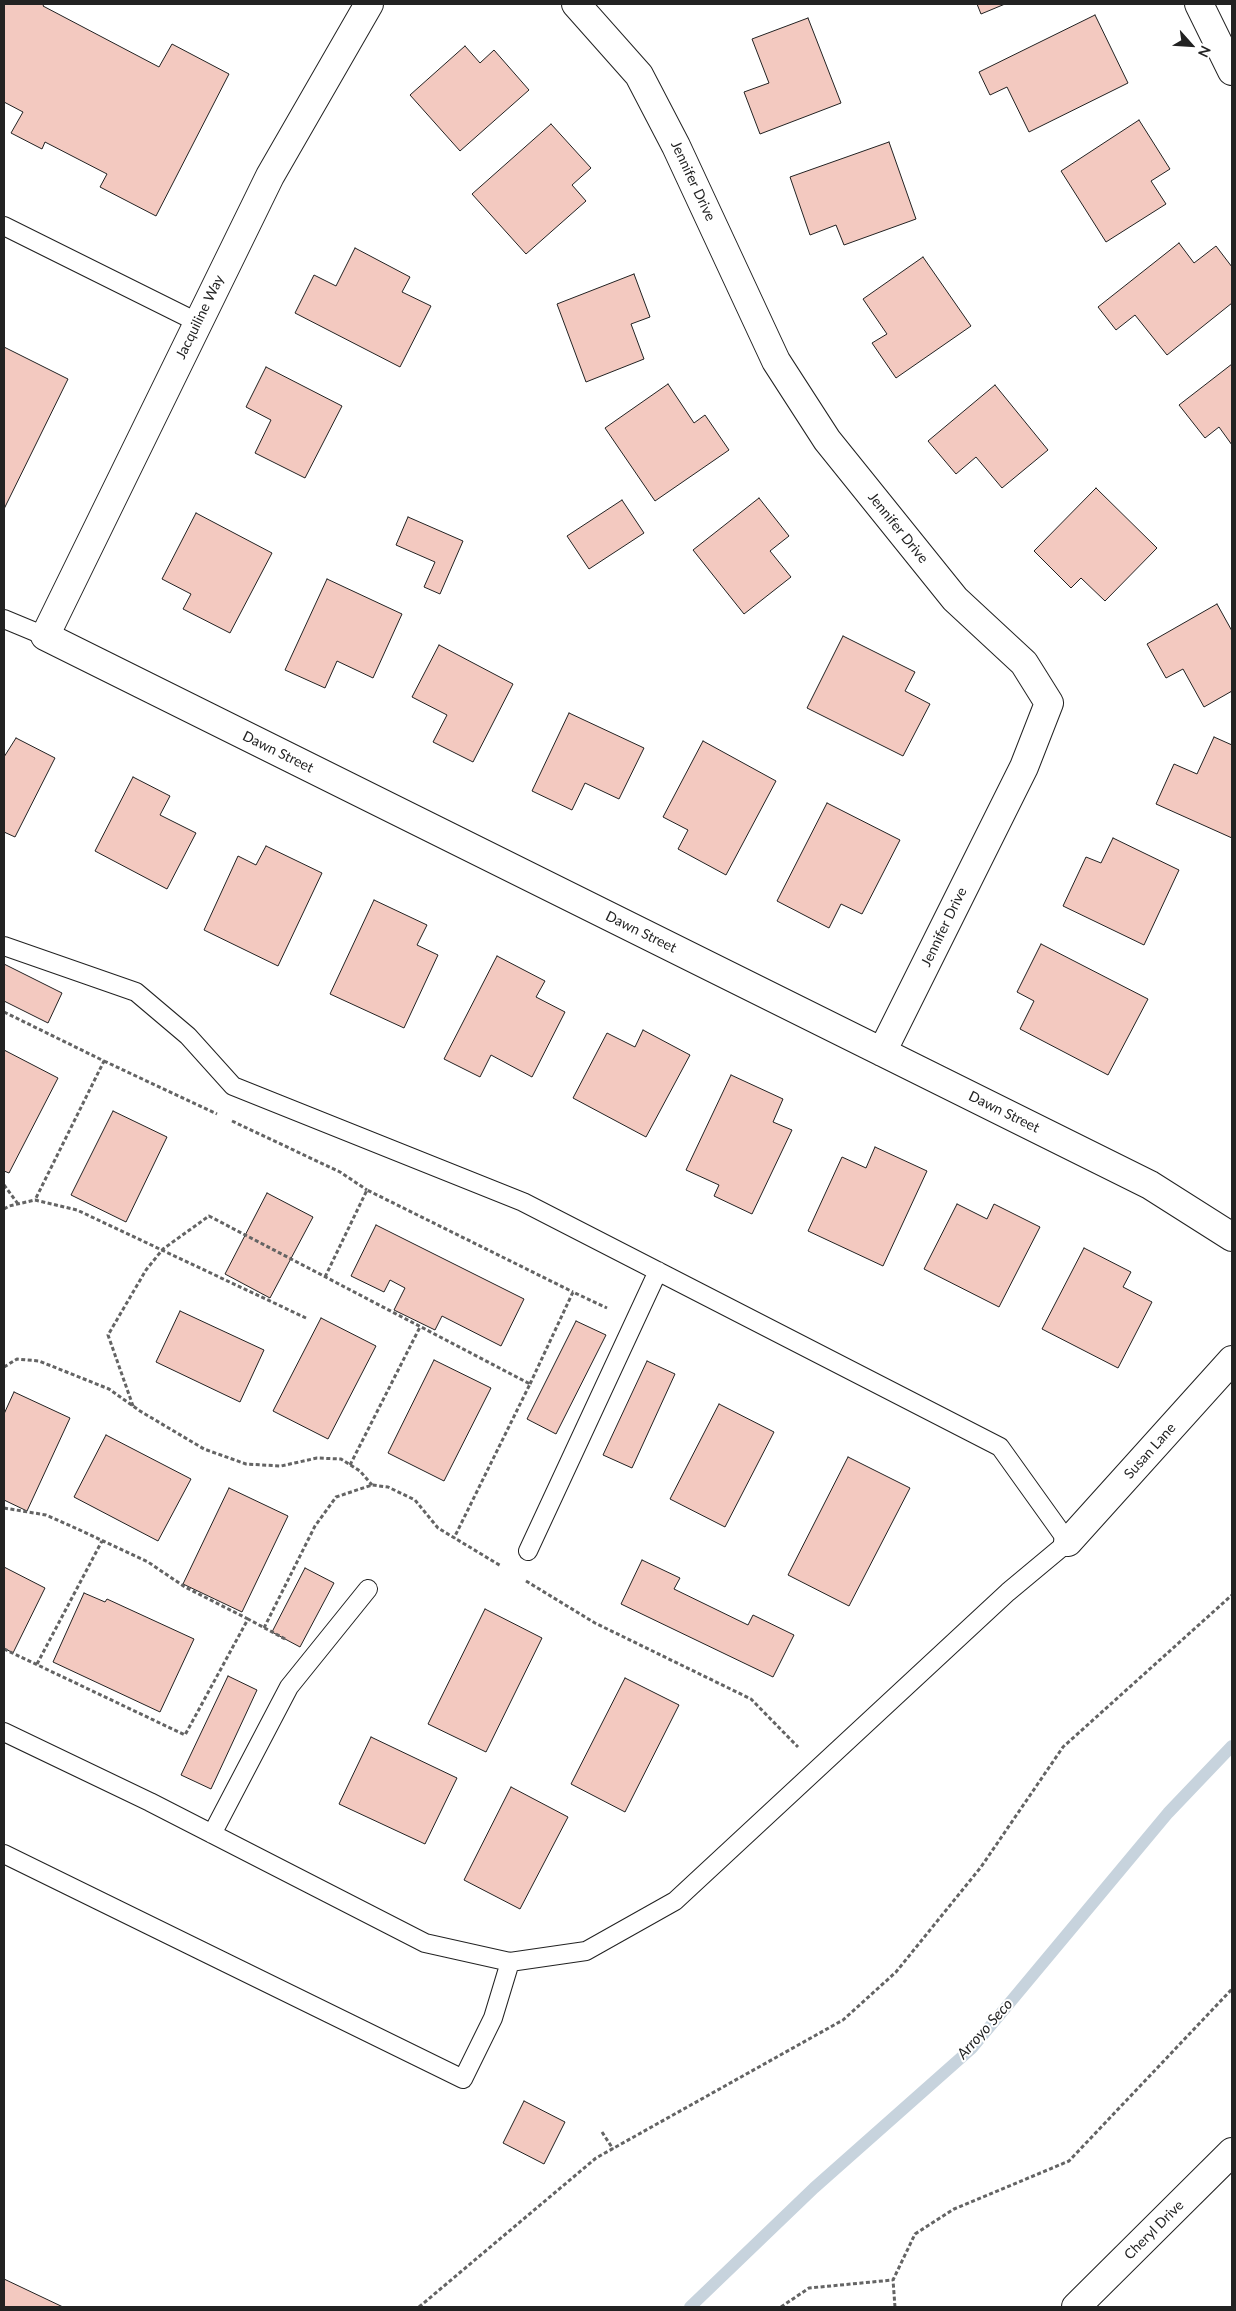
<!DOCTYPE html>
<style>
body{margin:0}
#map{position:relative;width:1236px;height:2311px;overflow:hidden;background:#fff;font-family:Lato,sans-serif}
canvas{display:block}
.frame{position:absolute;inset:0;border:5px solid #222;pointer-events:none}
.north{position:absolute;left:1166px;top:20px;width:50px;height:50px;-webkit-text-stroke:4px #fff;paint-order:stroke;rotate:116deg;font-size:14px;font-weight:700;line-height:20px;text-align:center;color:#222}
.north::after{content:'';display:block;margin:auto;width:18px;height:22px;background:#222;clip-path:polygon(50% 0,100% 100%,50% 72%,0 100%)}
</style>
<div id="map">
<canvas width="1236" height="2311"></canvas>
<div class="frame"></div>
<div class="north">N</div>
</div>
<script>
const context = document.querySelector('canvas').getContext('2d');
context.lineJoin = 'round';
const toPath = rows => new Path2D(rows.map(r => 'M' + r).join(''));
function strokePath(path, color, width, dash) { context.strokeStyle = color; context.lineWidth = width; context.lineCap = dash ? 'butt' : 'round'; context.setLineDash(dash || []); context.stroke(path); }
function fill(path, color) { context.fillStyle = color; context.fill(path, 'evenodd'); }
function write(font, color, halo, rows, align = 'center') {
  context.font = font + ' Lato,sans-serif'; context.lineWidth = 4; context.setLineDash([]); context.textBaseline = 'middle'; context.strokeStyle = halo; context.fillStyle = color; for (const [text, x, y, turn = 0] of rows) {
    context.save(); context.translate(x, y); context.rotate((+turn || 0) * Math.PI / 180); context.textAlign = isNaN(turn) ? turn : align; if (halo) context.strokeText(text, 0, 0); context.fillText(text, 0, 0); context.restore();
  }
}
strokePath(toPath([
 [690,2307,814,2188,972,2048,1168,1813,1232,1746]
]), '#c7d3dd', 12);
const building = toPath([
 [4,4,44,4,43,6,159,67,172,44,229,74,156,216,100,187,107,174,45,142,42,149,11,133,23,112,4,102,4,4],
 [977,4,1005,4,981,14,977,4],
 [1095,15,1128,83,1029,132,1007,87,990,95,979,72,1095,15],
 [808,18,841,103,760,134,744,92,769,83,752,39,808,18],
 [465,46,480,63,494,50,529,90,460,151,410,95,465,46],
 [1139,120,1170,169,1151,181,1166,204,1106,242,1061,171,1139,120],
 [551,124,591,168,572,185,586,201,526,254,472,194,551,124],
 [889,142,916,219,844,245,836,225,810,235,790,177,889,142],
 [1179,243,1194,263,1216,246,1232,267,1232,303,1167,355,1135,315,1116,330,1098,307,1179,243],
 [355,248,410,277,402,292,431,306,400,367,295,313,314,275,336,286,355,248],
 [923,257,971,326,896,378,872,343,887,334,863,299,923,257],
 [634,274,650,317,631,324,644,359,586,382,557,304,634,274],
 [4,347,68,379,4,509,4,347],
 [1232,364,1232,445,1219,427,1205,438,1179,405,1232,364],
 [266,367,342,406,305,478,255,453,271,420,246,407,266,367],
 [668,384,694,423,705,415,729,450,655,501,605,428,668,384],
 [995,385,1048,450,1002,488,976,457,956,474,928,441,995,385],
 [1096,488,1157,548,1105,601,1081,578,1071,588,1034,551,1096,488],
 [759,498,789,536,770,551,791,577,744,614,693,550,759,498],
 [622,500,644,533,589,569,567,536,622,500],
 [196,513,272,553,230,633,183,609,191,594,162,579,196,513],
 [408,517,463,541,440,594,424,587,435,562,396,545,408,517],
 [327,579,402,614,373,678,337,661,325,688,285,670,327,579],
 [1217,604,1232,631,1232,691,1204,707,1183,669,1166,678,1147,644,1217,604],
 [843,636,915,672,905,691,930,704,903,756,807,708,843,636],
 [439,645,513,684,473,762,433,742,447,715,412,697,439,645],
 [569,713,644,748,619,799,585,783,572,810,532,791,569,713],
 [1214,737,1232,745,1232,838,1156,804,1174,764,1197,774,1214,737],
 [16,738,55,758,15,837,4,832,4,757,16,738],
 [703,741,776,781,726,875,678,849,688,830,663,817,703,741],
 [133,777,170,796,160,815,196,833,167,889,95,851,133,777],
 [827,803,900,840,862,914,841,904,829,928,777,901,827,803],
 [1113,838,1179,870,1144,945,1063,906,1086,857,1101,863,1113,838],
 [266,846,322,873,278,966,204,930,238,856,256,865,266,846],
 [374,900,427,925,417,945,438,955,404,1028,330,994,374,900],
 [1041,944,1148,999,1108,1075,1020,1029,1034,1001,1017,992,1041,944],
 [497,956,545,981,536,997,565,1012,532,1077,491,1055,480,1077,444,1059,497,956],
 [4,964,62,993,48,1023,4,1001,4,964],
 [643,1030,690,1055,646,1137,573,1098,607,1033,635,1047,643,1030],
 [4,1050,58,1078,9,1173,4,1171,4,1050],
 [731,1075,783,1099,773,1122,792,1130,752,1214,714,1196,719,1185,686,1170,731,1075],
 [113,1111,167,1137,126,1222,71,1195,113,1111],
 [875,1147,927,1171,883,1266,808,1231,842,1157,866,1168,875,1147],
 [267,1193,313,1217,270,1298,225,1274,267,1193],
 [957,1204,987,1219,994,1204,1040,1227,999,1307,924,1269,957,1204],
 [376,1225,524,1299,501,1346,442,1316,435,1330,394,1310,405,1288,390,1280,384,1292,351,1276,376,1225],
 [1084,1248,1131,1272,1123,1287,1152,1302,1118,1368,1042,1329,1084,1248],
 [180,1311,264,1350,240,1402,156,1362,180,1311],
 [321,1318,376,1346,328,1439,273,1411,321,1318],
 [576,1321,606,1335,556,1434,527,1419,576,1321],
 [434,1360,491,1388,444,1481,388,1453,434,1360],
 [647,1361,675,1374,632,1468,603,1455,647,1361],
 [14,1392,70,1418,27,1511,4,1500,4,1414,14,1392],
 [719,1404,774,1432,725,1527,670,1499,719,1404],
 [106,1435,191,1479,158,1541,74,1497,106,1435],
 [848,1457,910,1488,849,1606,788,1575,848,1457],
 [229,1488,288,1516,242,1612,183,1584,229,1488],
 [642,1560,680,1578,674,1589,748,1625,753,1615,794,1635,773,1677,621,1604,642,1560],
 [4,1567,45,1588,13,1653,4,1648,4,1567],
 [305,1568,334,1583,300,1647,272,1632,305,1568],
 [84,1593,105,1602,107,1599,194,1639,160,1712,53,1662,84,1593],
 [485,1609,542,1638,486,1752,428,1724,485,1609],
 [228,1676,257,1690,211,1789,181,1775,228,1676],
 [625,1678,679,1705,625,1812,571,1784,625,1678],
 [371,1737,457,1778,425,1844,339,1804,371,1737],
 [511,1787,568,1817,520,1909,464,1880,511,1787],
 [524,2101,565,2122,544,2164,503,2143,524,2101],
 [4,2279,63,2307,4,2307,4,2279]
]);
fill(building, '#f3c9c0');
strokePath(building, '#222', 1);
const lane = toPath([
 [4,226,197,322],
 [4,619,45,636],
 [4,946,136,992,188,1036,233,1086,523,1202,1000,1447,1068,1542,1008,1592,675,1901,586,1951,510,1962,425,1943,150,1802,4,1732],
 [528,1551,658,1271],
 [212,1834,289,1687,368,1589],
 [4,1854,463,2079,493,2018,510,1962]
]);
const street = toPath([
 [369,4,270,176,45,636,1150,1185,1232,1237],
 [576,4,639,75,676,146,776,361,827,440,955,599,1024,663,1049,703,1024,767,882,1052],
 [1068,1542,1232,1360],
 [1076,2307,1232,2152]
]);
const secondary = toPath([
 [1199,4,1232,71]
]);
strokePath(lane, '#222', 20);
strokePath(street, '#222', 30);
strokePath(secondary, '#222', 30);
strokePath(toPath([
 [4,1012,104,1061,35,1200],
 [104,1061,217,1114],
 [232,1121,340,1172,367,1190],
 [4,1185,18,1204],
 [4,1209,9,1206,35,1200,77,1210,306,1318],
 [325,1277,367,1190,573,1292],
 [4,1367,17,1359,39,1361,109,1389,140,1411,204,1449,246,1464,281,1466,317,1458,341,1459,360,1471,372,1485],
 [530,1384,573,1292,607,1308],
 [133,1406,108,1335,146,1270,163,1249,209,1216,530,1384,454,1538],
 [350,1465,420,1327],
 [4,1508,46,1515,82,1531,148,1562,185,1587,248,1619],
 [526,1581,595,1623,751,1699,798,1747],
 [264,1628,315,1526,336,1497,372,1485,388,1487,415,1500,438,1528,501,1566],
 [4,1649,185,1735,248,1619,287,1640],
 [37,1664,102,1541],
 [602,2132,613,2149],
 [419,2307,596,2158,843,2020,896,1972,981,1867,1063,1747,1232,1595],
 [781,2307,809,2288,893,2280],
 [895,2307,893,2280,915,2234,954,2209,1069,2161,1232,1989]
]), '#646464', 3, [4, 2.5]);
strokePath(lane, '#fff', 18);
strokePath(street, '#fff', 28);
strokePath(secondary, '#fff', 28);
write('14px', '#222', '#fff', [
 ["Jennifer Drive",693,181,65],
 ["Jacquiline Way",200,317,-64],
 ["Jennifer Drive",898,528,51],
 ["Dawn Street",278,752,26],
 ["Jennifer Drive",944,927,-64],
 ["Dawn Street",641,932,26],
 ["Dawn Street",1004,1112,26],
 ["Susan Lane",1150,1451,-48],
 ["Cheryl Drive",1154,2230,-45]
]);
write('italic 15px', '#222', '#fff', [
 ["Arroyo Seco",985,2029,-48]
]);
</script>
